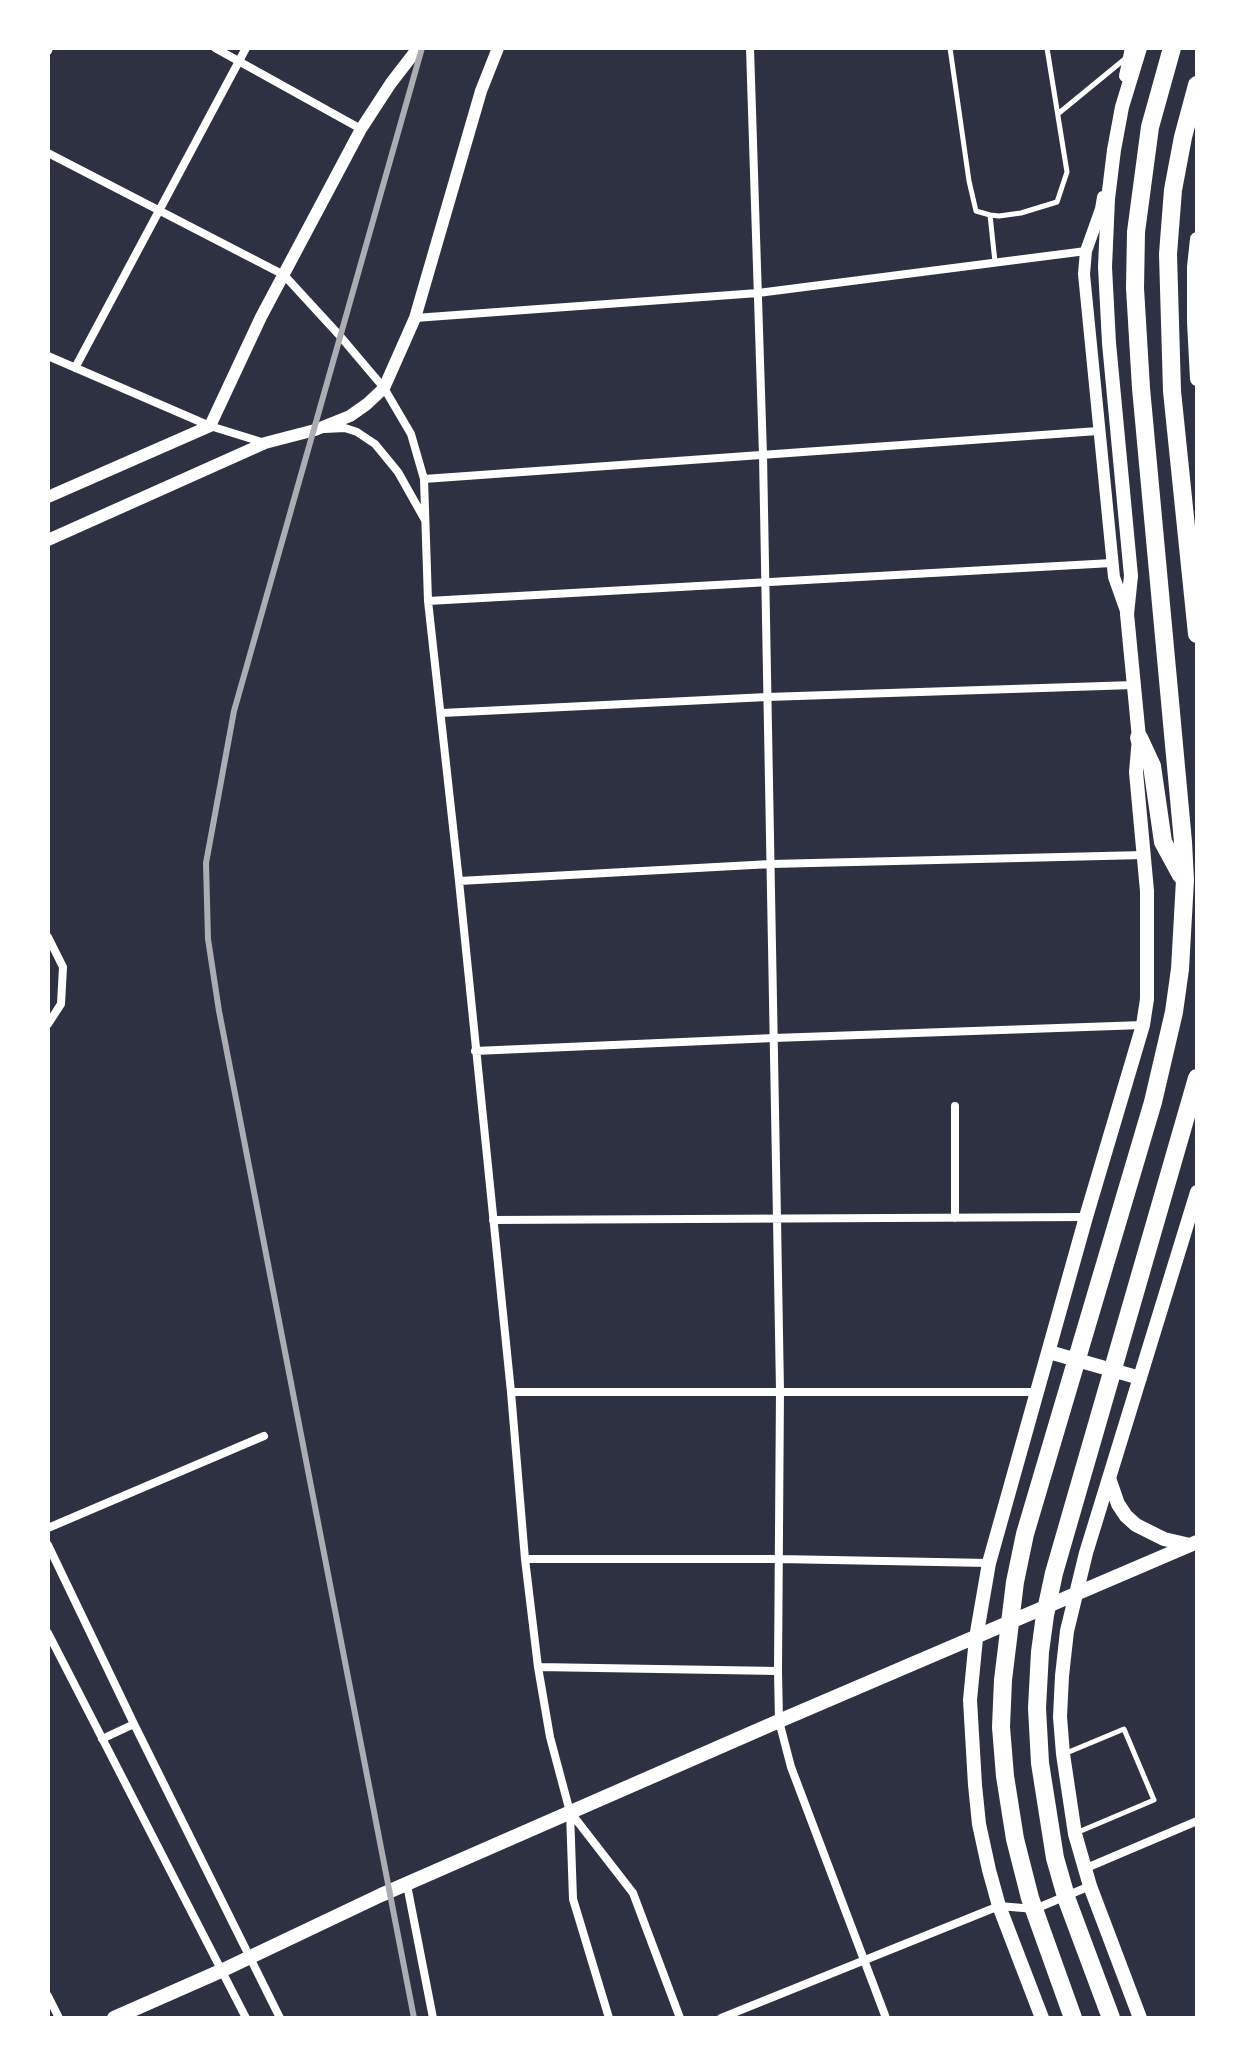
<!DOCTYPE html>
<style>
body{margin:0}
#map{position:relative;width:1245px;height:2066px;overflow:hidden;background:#2d3142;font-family:Roboto,sans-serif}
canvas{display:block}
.frame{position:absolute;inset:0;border:50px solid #fff;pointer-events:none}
</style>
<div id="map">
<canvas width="1245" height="2066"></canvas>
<div class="frame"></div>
</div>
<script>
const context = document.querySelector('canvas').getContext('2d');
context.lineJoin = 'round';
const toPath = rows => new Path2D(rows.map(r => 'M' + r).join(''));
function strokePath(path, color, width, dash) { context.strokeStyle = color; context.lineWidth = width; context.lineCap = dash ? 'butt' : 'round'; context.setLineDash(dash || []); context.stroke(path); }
strokePath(toPath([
 [950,48,969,181,976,211,990,215,999,216,1021,213,1057,202,1067,172,1047,48],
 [1059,113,1126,58],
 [990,215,995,262],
 [1064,1754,1124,1729,1154,1800,1076,1833]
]), '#fff', 5);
strokePath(toPath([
 [215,48,361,129],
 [750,48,763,455,777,1219,780,1391,778,1671,779,1721,791,1767,886,2018],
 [48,51,49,48],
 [48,153,284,275,340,336,384,388,411,434,424,479,428,601,459,881,511,1392,525,1559,538,1667,550,1737,570,1812,573,1899,609,2018],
 [415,318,758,293,1086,251],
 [48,356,210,426,265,443],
 [75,368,246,48],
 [324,429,345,428,357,432,375,444,398,472,425,520],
 [424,479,1098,431],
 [428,601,1112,563],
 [442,713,767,697,1134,685],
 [459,881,771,864,1144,855],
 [48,937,63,967,61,1004,48,1024],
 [475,1051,774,1038,1143,1025],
 [955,1106,955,1218],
 [493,1220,1086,1217],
 [511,1392,1037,1392],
 [48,1528,264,1436],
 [48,1545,134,1724,280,2018],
 [525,1559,779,1559,989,1563],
 [48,1633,246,2018],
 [538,1667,778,1671],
 [102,1739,134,1724],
 [571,1813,633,1893,680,2018],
 [1084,1869,1197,1821],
 [407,1885,433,2018],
 [48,1996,59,2018],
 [721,2018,999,1906,1035,1909,1090,1886]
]), '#fff', 8);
strokePath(toPath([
 [1125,76,1131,48],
 [1103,197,1101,209,1086,251,1084,274,1114,577,1126,611],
 [48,497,210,426,261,317,361,129,391,83,418,48],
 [48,540,265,443,315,430,350,416,367,404,384,388,415,318,481,91,498,48]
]), '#fff', 12);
strokePath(toPath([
 [1197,239,1194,267,1194,322,1197,379],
 [1049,1352,1140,1378],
 [1109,1478,1118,1504,1126,1516,1136,1525,1164,1539,1190,1545],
 [114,2018,223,1970,381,1895,779,1721,1197,1542],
 [1042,2018,999,1906,989,1870,979,1824,975,1785,970,1700,976,1638,989,1563,1086,1217,1143,1025,1147,999,1147,891,1136,772,1139,738,1127,614,1131,576,1109,343,1105,267,1108,199,1114,150,1122,107,1140,48],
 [1140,2018,1090,1886,1075,1834,1063,1754,1060,1717,1062,1676,1067,1631,1086,1553,1197,1192]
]), '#fff', 14);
strokePath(toPath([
 [1197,85,1183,137,1173,190,1168,254,1172,391,1197,634],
 [1139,738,1152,766,1163,842,1181,875],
 [1073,2018,1030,1898,1015,1839,1005,1776,1001,1727,1003,1680,1015,1582,1025,1534,1153,1102,1174,1012,1180,969,1185,880,1183,842,1141,388,1135,288,1136,232,1150,127,1172,48],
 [1111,2018,1067,1900,1055,1858,1040,1763,1037,1708,1040,1652,1045,1615,1054,1573,1197,1078]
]), '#fff', 18);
strokePath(toPath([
 [414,2018,219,1011,208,939,206,863,234,711,422,48]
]), '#abadb3', 6);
</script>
